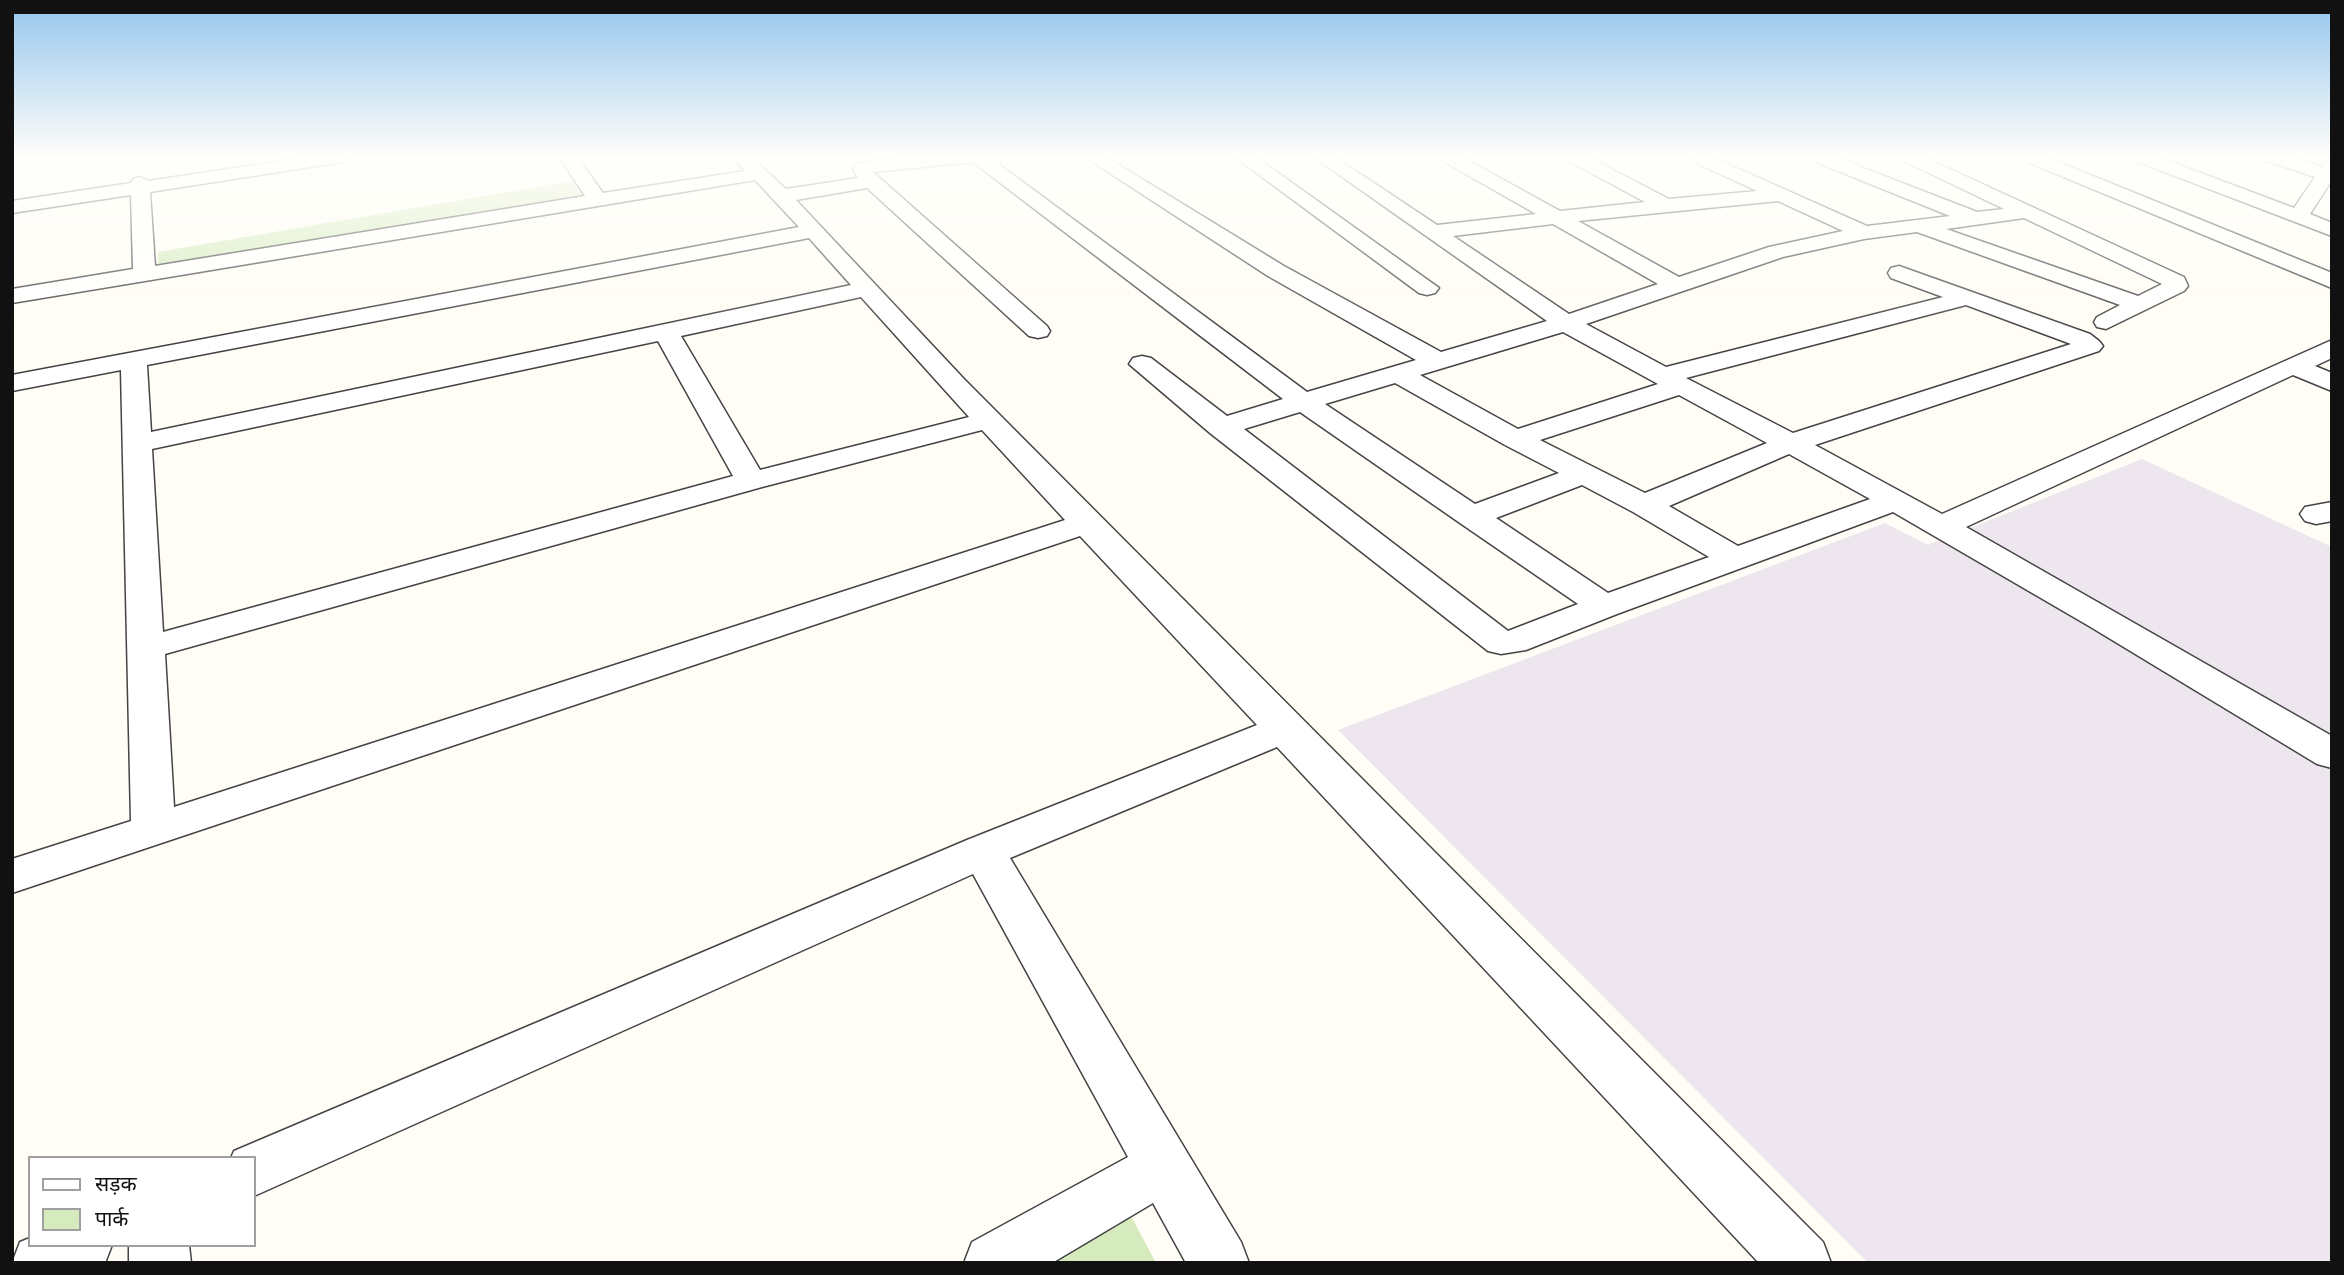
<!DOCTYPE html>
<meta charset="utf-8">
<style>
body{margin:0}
#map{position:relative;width:2344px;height:1275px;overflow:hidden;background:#fffdf5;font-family:"PT Serif","Noto Sans Devanagari",serif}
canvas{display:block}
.frame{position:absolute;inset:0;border:14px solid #111;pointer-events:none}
.legend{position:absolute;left:28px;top:1156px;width:228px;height:91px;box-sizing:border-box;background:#fff;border:2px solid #a0a0a0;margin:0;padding:9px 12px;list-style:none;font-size:21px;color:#111}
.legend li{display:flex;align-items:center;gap:14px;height:35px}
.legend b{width:35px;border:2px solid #a0a0a0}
</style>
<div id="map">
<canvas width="2344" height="1275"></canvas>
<div class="frame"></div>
<ul class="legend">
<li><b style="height:9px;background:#fff"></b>सड़क</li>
<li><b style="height:19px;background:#d5ebbd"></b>पार्क</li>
</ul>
</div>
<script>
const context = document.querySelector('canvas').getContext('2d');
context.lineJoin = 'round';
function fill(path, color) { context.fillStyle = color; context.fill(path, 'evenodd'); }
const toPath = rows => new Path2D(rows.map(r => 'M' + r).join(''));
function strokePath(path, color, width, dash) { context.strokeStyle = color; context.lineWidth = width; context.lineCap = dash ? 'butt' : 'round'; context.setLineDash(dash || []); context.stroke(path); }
fill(toPath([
 [2142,459,2332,547,2332,1263,1868,1263,1338,730,1885,523,1928,545]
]), '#eee6ef');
fill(toPath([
 [571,181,585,198,158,267,158,252],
 [1131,1216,1156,1263,1053,1263]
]), '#d5ebbd');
const minor = toPath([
 [308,157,352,157,343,162,150,192,155,266,585,196,559,157,577,157,603,193,745,171,732,157,751,157,786,189,858,178,853,169,855,165,868,161,917,157,989,157,1307,392,1416,360,1268,276,1085,157,1106,157,1284,266,1441,352,1547,321,1314,157,1335,157,1437,225,1536,214,1443,161,1440,157,1462,157,1560,211,1645,202,1569,161,1566,157,1588,157,1669,199,1757,191,1692,161,1689,157,1712,157,1867,226,1950,216,1813,161,1810,157,1835,157,1977,212,2004,209,1904,161,1901,157,1924,157,2184,277,2188,286,2184,291,2106,329,2097,327,2094,322,2097,317,2120,305,1917,232,1864,239,1783,257,1586,324,1666,367,1943,297,1891,278,1888,273,1891,268,1899,266,2090,334,2099,341,2103,346,2099,351,1815,445,1942,514,2332,340,2332,358,2315,366,2332,373,2332,391,2293,375,1966,527,2332,736,2332,768,2317,764,2089,626,1893,512,1617,614,1526,650,1501,654,1488,651,1210,433,1129,364,1133,358,1142,356,1151,358,1227,416,1283,399,973,162,873,172,1047,326,1050,331,1047,336,1038,338,1029,336,867,188,796,200,964,379,1823,1242,1831,1263,1759,1263,1277,747,1010,858,1241,1242,1249,1263,1186,1263,1153,1203,1052,1263,964,1263,972,1242,1128,1157,973,874,254,1196,254,1158,231,1158,234,1151,967,840,1257,725,1080,536,12,893,12,859,131,821,121,370,12,391,12,375,799,227,755,180,12,303,12,289,133,269,131,195,12,213,12,201,131,183,133,179,140,177,148,181,308,157],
 [1778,201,1843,231,1769,247,1679,277,1578,221,1778,201],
 [2024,218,2162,284,2138,296,1946,229,2024,218],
 [1553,224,1658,284,1569,314,1453,236,1553,224],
 [809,238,851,285,151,432,147,365,809,238],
 [861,297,969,417,760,470,681,336,861,297],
 [1966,305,2071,344,1793,433,1686,378,1966,305],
 [1563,332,1658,384,1518,429,1420,375,1563,332],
 [658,341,733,476,163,632,152,449,658,341],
 [1395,383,1505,445,1559,473,1475,504,1325,404,1395,383],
 [1679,395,1767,443,1645,493,1540,440,1679,395],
 [1300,412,1460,523,1578,604,1508,631,1244,429,1300,412],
 [982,430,1065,520,174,807,165,654,762,487,982,430],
 [1789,454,1870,499,1738,546,1669,506,1789,454],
 [1582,485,1633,512,1709,557,1608,593,1496,518,1582,485],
 [1235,157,1256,157,1439,288,1435,293,1427,295,1419,293,1235,157],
 [2022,157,2046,157,2332,273,2332,288,2025,161,2022,157],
 [2133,157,2158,157,2294,208,2315,177,2267,161,2264,157,2291,157,2322,167,2326,161,2332,160,2332,180,2310,214,2332,223,2332,236,2136,161,2133,157],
 [2332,502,2332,521,2316,524,2305,521,2300,514,2305,507,2332,502],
 [30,1238,30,1245,112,1245,105,1263,12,1263,20,1242,30,1238],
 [129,1245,189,1245,191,1263,129,1263,129,1245]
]);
strokePath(minor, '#444', 3);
fill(minor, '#fff');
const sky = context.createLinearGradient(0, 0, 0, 335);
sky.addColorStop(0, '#95c6ee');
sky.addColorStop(0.47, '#fffefa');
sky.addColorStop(1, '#fffefa00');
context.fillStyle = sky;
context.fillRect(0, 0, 2344, 335);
</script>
